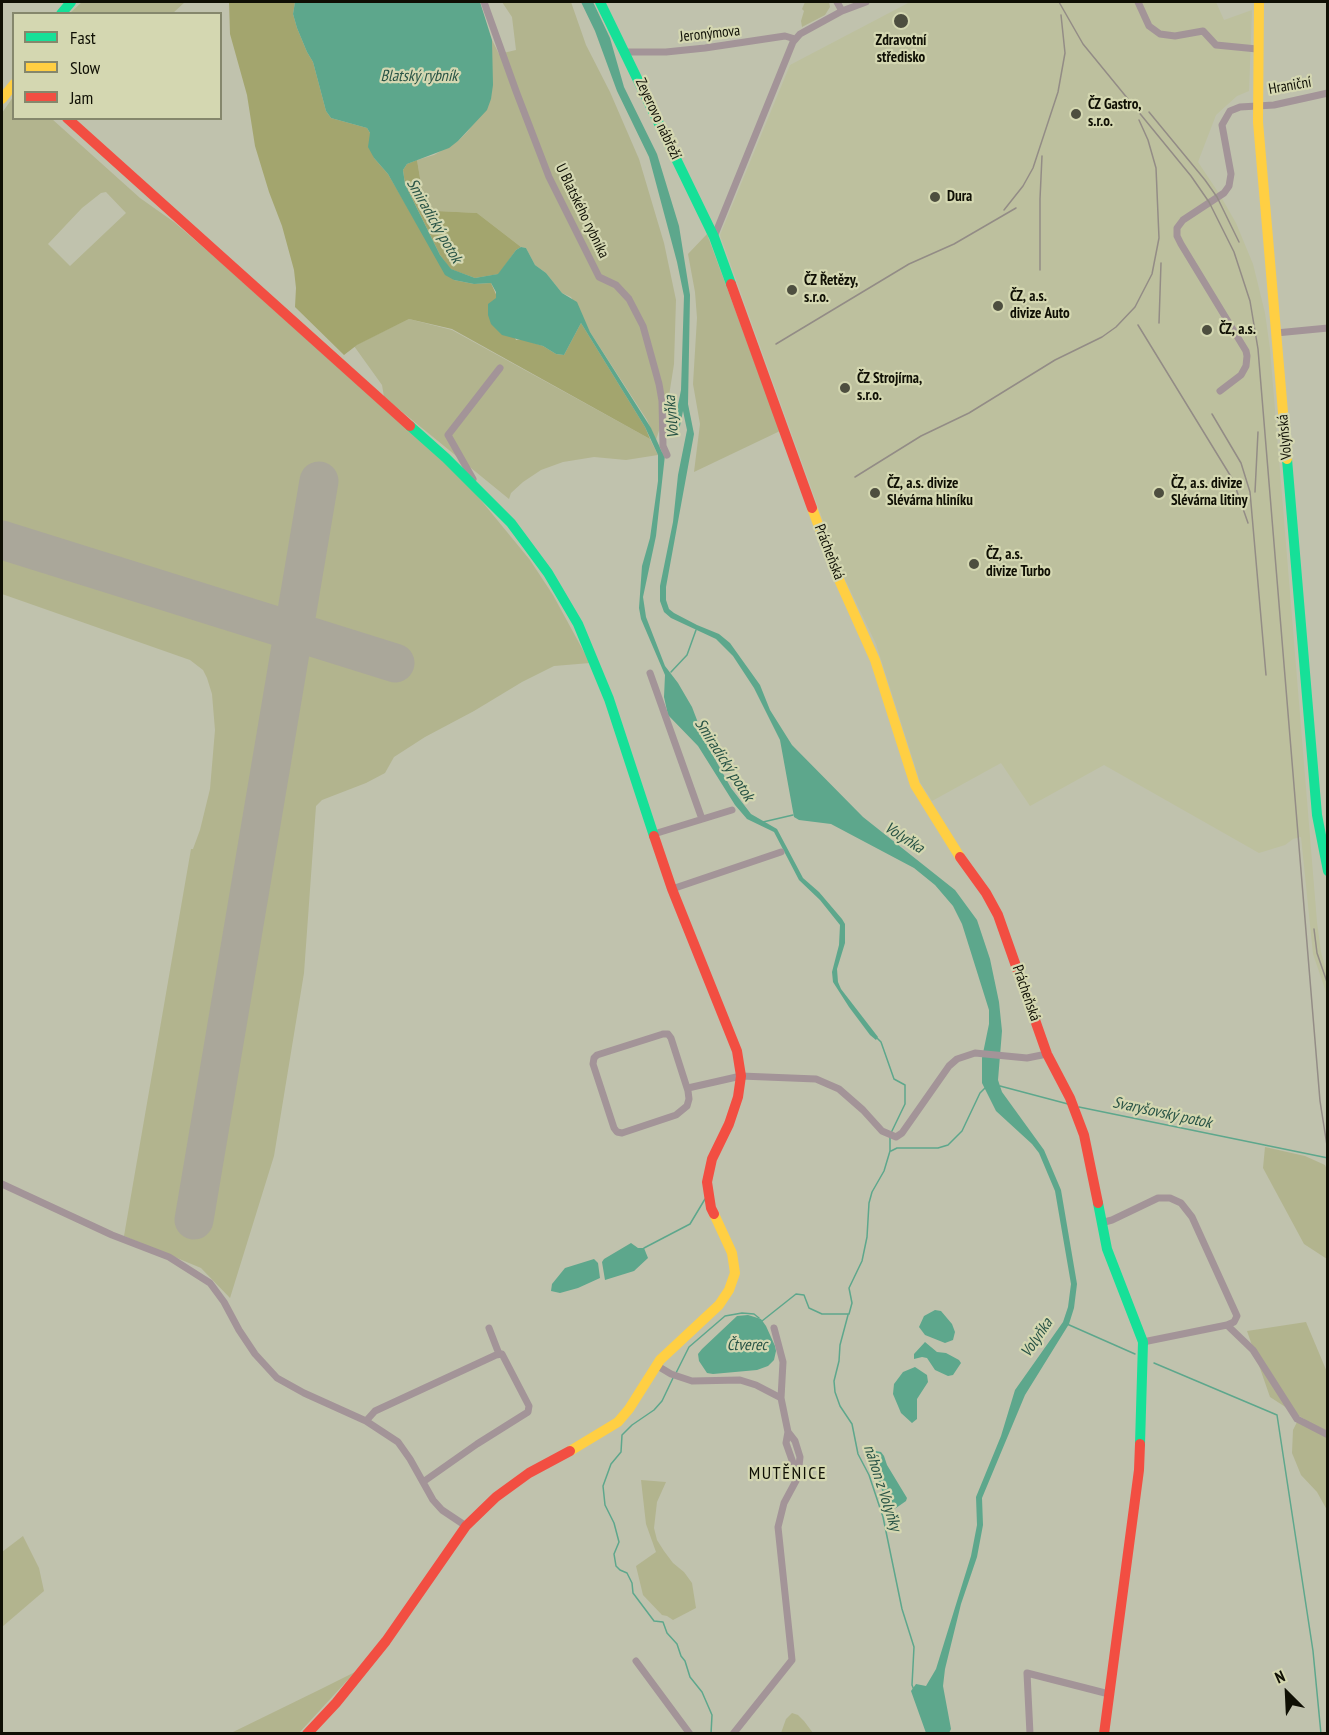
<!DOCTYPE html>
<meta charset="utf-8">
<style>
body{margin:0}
#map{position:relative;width:1329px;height:1735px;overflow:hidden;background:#c0c2ad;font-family:"PT Sans Narrow",sans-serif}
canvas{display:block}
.frame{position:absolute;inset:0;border:3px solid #0f0f04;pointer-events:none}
.legend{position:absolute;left:12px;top:12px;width:210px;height:108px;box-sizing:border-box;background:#d4d7b1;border:2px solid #85876c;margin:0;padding:8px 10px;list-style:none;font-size:18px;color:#0f0f04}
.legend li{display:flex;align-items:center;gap:12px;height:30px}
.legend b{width:30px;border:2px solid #85876c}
.north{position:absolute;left:1257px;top:1663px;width:60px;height:60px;-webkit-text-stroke:4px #d4d7b1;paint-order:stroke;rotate:336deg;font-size:16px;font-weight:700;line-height:24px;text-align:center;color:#0f0f04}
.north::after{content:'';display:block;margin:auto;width:21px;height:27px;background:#0f0f04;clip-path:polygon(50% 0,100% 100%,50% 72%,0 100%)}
</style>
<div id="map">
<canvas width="1329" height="1735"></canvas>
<div class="frame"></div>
<ul class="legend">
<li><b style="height:8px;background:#16e098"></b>Fast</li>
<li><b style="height:8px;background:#ffcf43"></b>Slow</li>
<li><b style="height:8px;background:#f24e42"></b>Jam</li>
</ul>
<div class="north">N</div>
</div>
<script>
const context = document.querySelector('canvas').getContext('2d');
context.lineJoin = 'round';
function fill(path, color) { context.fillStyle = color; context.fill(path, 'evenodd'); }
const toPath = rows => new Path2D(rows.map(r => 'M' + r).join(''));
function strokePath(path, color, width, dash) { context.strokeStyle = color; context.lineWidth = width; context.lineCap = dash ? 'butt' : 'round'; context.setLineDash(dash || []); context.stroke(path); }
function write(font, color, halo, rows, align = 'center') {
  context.font = font + ' "PT Sans Narrow",sans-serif'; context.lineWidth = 4.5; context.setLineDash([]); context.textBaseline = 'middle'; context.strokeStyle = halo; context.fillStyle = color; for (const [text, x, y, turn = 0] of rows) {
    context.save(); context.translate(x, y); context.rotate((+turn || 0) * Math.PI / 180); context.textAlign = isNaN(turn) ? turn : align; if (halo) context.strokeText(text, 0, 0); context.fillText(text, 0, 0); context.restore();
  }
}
fill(toPath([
 [910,2,1216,2,1224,20,1252,10,1249,91,1237,96,1216,115,1198,162,1220,195,1236,223,1253,264,1265,313,1270,349,1317,922,1321,952,1327,973,1327,995,1313,954,1301,837,1293,839,1285,845,1259,853,1104,765,1030,806,1001,763,932,801,920,782,876,644,842,573,720,235,790,65]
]), '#bdc09e');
fill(toPath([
 [82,2,185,2,173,13,70,13],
 [502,2,571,2,586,45,610,92,639,159,664,243,676,300,674,364,668,402,656,440,647,420,590,332,571,297,562,293,546,273,535,265,526,248,521,247,477,213,437,211,430,208,422,190,417,160,434,155,458,141,468,131,491,99,492,40,499,54,516,50,512,17],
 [805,2,829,2,830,7,825,15,802,27,801,21,804,11,802,9],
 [13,97,14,118,52,119,140,198,174,222,218,260,466,482,530,560,553,595,590,663,554,666,522,682,474,711,425,737,394,757,385,773,366,783,322,800,316,806,304,973,274,1156,230,1298,201,1268,124,1236,191,849,193,849,200,830,210,789,215,730,212,694,207,678,203,670,190,660,2,594,2,113],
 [106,192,126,213,70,266,48,244,82,208,101,193],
 [707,234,780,431,694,472,700,424,693,384,697,318,695,292,688,254],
 [409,319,452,330,650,439,658,455,626,460,594,457,563,462,541,470,523,482,511,493,509,499,384,397,382,385,354,346],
 [1265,1147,1305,1156,1325,1165,1328,1172,1327,1259,1304,1244,1263,1168],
 [1306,1322,1327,1372,1327,1434,1270,1397,1247,1331],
 [1298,1420,1327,1436,1327,1510,1317,1492,1301,1475,1292,1453,1293,1430],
 [641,1480,666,1482,657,1502,654,1528,657,1540,664,1551,673,1563,684,1572,692,1583,696,1608,673,1620,667,1616,662,1615,643,1595,636,1566,656,1552,646,1524],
 [23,1536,39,1568,44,1591,2,1627,2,1552],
 [355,1672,299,1733,229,1734,321,1689],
 [792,1713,798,1715,804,1721,813,1733,781,1733,786,1719]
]), '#b2b48e');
fill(toPath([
 [229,2,295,2,293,14,297,28,307,52,313,62,326,111,331,118,367,128,370,133,374,158,388,174,426,239,454,280,474,284,491,283,516,340,522,339,543,346,556,354,564,355,581,323,645,427,650,439,452,329,409,319,357,345,344,355,295,307,296,288,294,270,282,226,269,192,255,146,247,95,230,34],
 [417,160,422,190,430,208,437,211,477,213,521,247,516,250,499,274,475,278,450,269,440,255,405,184,403,170,407,164]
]), '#a3a56e');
fill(toPath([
 [295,2,480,2,492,40,493,85,491,99,487,110,458,141,449,148,407,164,403,170,405,184,440,255,451,269,475,278,498,274,516,250,521,247,526,248,535,265,546,273,562,293,577,302,590,332,651,428,662,452,665,455,656,536,643,597,646,617,665,666,678,683,692,707,705,741,731,788,751,814,777,829,803,878,819,892,842,919,845,924,845,943,837,969,838,982,841,989,878,1037,876,1040,870,1035,849,1007,833,982,832,972,839,945,840,925,820,900,799,880,774,832,747,819,735,805,698,746,668,715,664,697,665,675,641,619,639,608,642,566,650,538,658,481,658,455,645,427,581,323,564,355,556,354,543,346,502,335,491,324,488,315,488,304,496,298,496,292,491,283,474,284,454,280,445,275,388,174,374,158,368,147,370,133,367,128,331,118,326,111,313,62,307,52,297,28,293,14],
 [581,2,593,2,610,38,624,87,657,154,679,226,690,295,688,404,694,434,666,587,666,600,669,609,674,613,697,625,719,634,730,643,760,685,770,710,792,745,863,817,955,890,977,920,990,959,999,1002,1002,1031,998,1080,1002,1092,1044,1150,1061,1190,1077,1284,1074,1308,1069,1324,1025,1395,982,1498,983,1525,977,1557,961,1604,945,1669,943,1686,951,1729,949,1733,926,1733,911,1691,916,1684,926,1686,936,1669,971,1556,977,1525,976,1497,1001,1436,1015,1390,1063,1322,1068,1307,1071,1284,1055,1191,1039,1153,1032,1144,996,1111,982,1083,982,1058,989,1024,989,1010,962,924,953,906,935,885,914,868,831,824,799,820,794,817,780,740,754,688,733,656,716,639,671,618,664,612,660,601,660,586,673,522,678,475,687,430,683,411,679,431,673,430,681,390,684,296,677,262,649,157,617,91,595,31],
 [631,1243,638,1248,644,1248,648,1258,634,1271,605,1280,602,1262,604,1259],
 [594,1259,598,1263,600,1278,578,1288,560,1293,551,1291,552,1284,565,1268],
 [935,1310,941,1311,952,1324,955,1332,953,1340,945,1343,925,1335,919,1327,924,1316],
 [748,1315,761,1319,766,1326,775,1346,776,1351,774,1360,768,1366,757,1370,713,1374,707,1373,699,1361,698,1354,702,1349,737,1316],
 [925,1342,937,1352,946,1353,959,1360,961,1363,953,1375,948,1376,935,1370,927,1358,922,1357,914,1359,914,1354],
 [915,1367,927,1375,928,1382,917,1399,917,1419,912,1423,901,1413,893,1394,894,1384,903,1372],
 [876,1451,881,1452,884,1456,887,1465,907,1498,906,1501,896,1508,890,1510,886,1505,881,1487,870,1462,869,1455]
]), '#5da78c');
strokePath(toPath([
 [671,672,687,655,696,630],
 [763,822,793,815],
 [876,1037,881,1042,894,1079,905,1085,905,1104,891,1133],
 [1000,1086,1068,1104],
 [1079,1107,1328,1158],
 [891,1151,897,1148,938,1148,948,1145,962,1131,980,1093,985,1088],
 [644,1248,690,1224,705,1199],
 [848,1315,840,1345,839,1361,834,1381,835,1392,840,1406,852,1424,858,1454,869,1475,883,1517,902,1609,914,1647,912,1685,914,1690],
 [762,1321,796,1294,804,1295,809,1308,822,1314,849,1314,852,1303,849,1288,862,1261,867,1237,869,1203,872,1192,884,1171,890,1151,890,1137],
 [1067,1324,1135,1354],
 [1154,1363,1277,1415,1313,1651,1321,1734],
 [676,1373,689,1347,725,1316,742,1313,754,1314,759,1318],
 [673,1378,662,1401,654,1410,632,1425,622,1435,621,1452,611,1464,603,1486,605,1505,614,1523,619,1542,614,1554,616,1566,620,1570,627,1573,632,1583,633,1593,654,1621,663,1622,667,1633,677,1644,681,1656,685,1661,690,1677,702,1692,712,1715,711,1734]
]), '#5da78c', 1.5);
strokePath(toPath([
 [2,540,395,663],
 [194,1220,319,481]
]), '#aaa79a', 39);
strokePath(toPath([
 [484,2,516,91,549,177,599,277,616,285,629,299,643,326,659,384,662,401,663,446,667,455],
 [837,2,842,11],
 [1138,2,1149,26,1160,34,1175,36,1203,31,1216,45,1257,49],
 [627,52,666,52,705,48,785,36,795,39],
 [714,237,793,42,800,34,842,11,866,2],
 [1276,333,1328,328],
 [1220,391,1241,375,1246,366,1247,356,1246,351,1181,244,1177,236,1177,228,1183,220,1224,193,1229,186,1231,174,1222,125,1230,111,1240,107,1274,105,1328,93],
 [470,481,473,479,448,435,500,368],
 [650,673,702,819],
 [654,834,732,810],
 [672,889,781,852],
 [663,1034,668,1034,671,1038,688,1091,689,1099,687,1106,676,1115,622,1133,617,1132,614,1128,593,1064,594,1058,597,1055,663,1034],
 [688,1088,741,1076,816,1079,839,1089,863,1110,882,1131,896,1137,902,1133,949,1066,957,1059,975,1053,1027,1058,1047,1054],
 [2,1184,112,1235,169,1257,210,1283,224,1302,239,1330,255,1354,277,1378,304,1393,366,1421,398,1442,410,1459,433,1500,442,1510,466,1526],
 [1101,1223,1112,1220,1158,1198,1170,1198,1181,1203,1192,1217,1237,1316,1234,1322,1227,1325,1143,1342],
 [1227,1325,1253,1350,1297,1419,1328,1435],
 [489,1328,499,1354],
 [774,1328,783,1362,781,1398],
 [656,1365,671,1374,692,1381,740,1380,756,1385,781,1398,788,1432,786,1443,798,1477,784,1503,778,1527,792,1660,733,1734],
 [366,1421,375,1411,496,1355,502,1354,529,1406,528,1412,477,1444,423,1482],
 [788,1432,795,1441,800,1457,798,1475],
 [636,1661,690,1734],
 [1030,1734,1027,1673,1109,1694]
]), '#a39498', 7);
strokePath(toPath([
 [600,2,714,237,731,284],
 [61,14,71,2],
 [410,426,446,458,511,523,548,573,578,624,609,699,654,836],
 [1287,459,1317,815,1328,871],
 [1098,1203,1107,1249,1143,1342,1140,1444]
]), '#16e098', 10);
strokePath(toPath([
 [1259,2,1258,122,1287,459],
 [2,99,14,84],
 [812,508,836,573,875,660,915,785,960,857],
 [570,1451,618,1422,629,1409,660,1360,719,1305,729,1290,735,1273,732,1253,714,1214]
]), '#ffcf43', 10);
strokePath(toPath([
 [67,118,410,426],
 [731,284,812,508],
 [654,836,672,889,737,1051,741,1076,738,1097,729,1124,712,1159,707,1182,711,1208,714,1214],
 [960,857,986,893,998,915,1047,1054,1070,1098,1084,1135,1098,1203],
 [307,1734,336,1703,386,1641,466,1526,496,1497,529,1473,570,1451],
 [1104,1734,1139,1470,1140,1444]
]), '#f24e42', 10);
strokePath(toPath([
 [1059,2,1083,44,1191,176,1209,202,1234,252,1250,301,1258,349,1320,1101,1328,1152],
 [1149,112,1205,180,1217,197,1239,242],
 [1004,210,1023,186,1033,168,1058,92,1065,53,1061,15],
 [1040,270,1040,199,1042,156],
 [1159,323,1161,263],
 [1138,325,1233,480,1248,523],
 [776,344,909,264,954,244,1016,208],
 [1212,414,1241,463,1250,492,1266,675],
 [855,477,921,436,969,413,1055,360,1102,337,1116,327,1135,307,1152,274,1159,238,1156,168,1148,140,1139,120],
 [1255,492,1258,432],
 [1314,929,1317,953,1328,985]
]), '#938c86', 1.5);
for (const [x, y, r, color] of [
 [901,21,8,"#4d4e3f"],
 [1076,114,6,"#4d4e3f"],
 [935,197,6,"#4d4e3f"],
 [792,290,6,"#4d4e3f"],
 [998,306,6,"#4d4e3f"],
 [1207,330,6,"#4d4e3f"],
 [845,388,6,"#4d4e3f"],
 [875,493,6,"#4d4e3f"],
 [1159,493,6,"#4d4e3f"],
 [974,564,6,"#4d4e3f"]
]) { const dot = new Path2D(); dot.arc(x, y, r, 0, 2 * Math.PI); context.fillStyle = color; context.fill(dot); strokePath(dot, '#d4d7b1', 2); }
write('15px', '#0f0f04', '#d4d7b1', [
 ["Jeronýmova",710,34,-6],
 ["Hraniční",1290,86,-10],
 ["Zeyerovo nábřeží",658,119,65],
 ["U Blatského rybníka",582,211,64],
 ["Volyňská",1285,437,-95],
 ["Prácheňská",829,552,69],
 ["Prácheňská",1026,993,71]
]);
write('bold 15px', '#0f0f04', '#d4d7b1', [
 ["Zdravotní",901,41,"center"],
 ["středisko",901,58,"center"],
 ["ČZ Gastro,",1088,105],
 ["s.r.o.",1088,122],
 ["Dura",947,197],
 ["ČZ Řetězy,",804,281],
 ["s.r.o.",804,298],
 ["ČZ, a.s.",1010,297],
 ["divize Auto",1010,314],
 ["ČZ, a.s.",1219,330],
 ["ČZ Strojírna,",857,379],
 ["s.r.o.",857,396],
 ["ČZ, a.s. divize",887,484],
 ["Slévárna hliníku",887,501],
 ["ČZ, a.s. divize",1171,484],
 ["Slévárna litiny",1171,501],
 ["ČZ, a.s.",986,555],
 ["divize Turbo",986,572]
], 'left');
write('italic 16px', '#285345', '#d4d7b1', [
 ["Blatský rybník",419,76],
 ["Smiradický potok",434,221,60],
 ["Volyňka",672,417,-95],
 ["Smiradický potok",724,760,57],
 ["Volyňka",904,838,33],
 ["Svaryšovský potok",1162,1113,12],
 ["Volyňka",1037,1338,-56],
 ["Čtverec",747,1345],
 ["náhon z Volyňky",882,1488,72]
]);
context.letterSpacing = '1.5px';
write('18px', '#0f0f04', '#d4d7b1', [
 ["MUTĚNICE",788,1474]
]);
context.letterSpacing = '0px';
</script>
